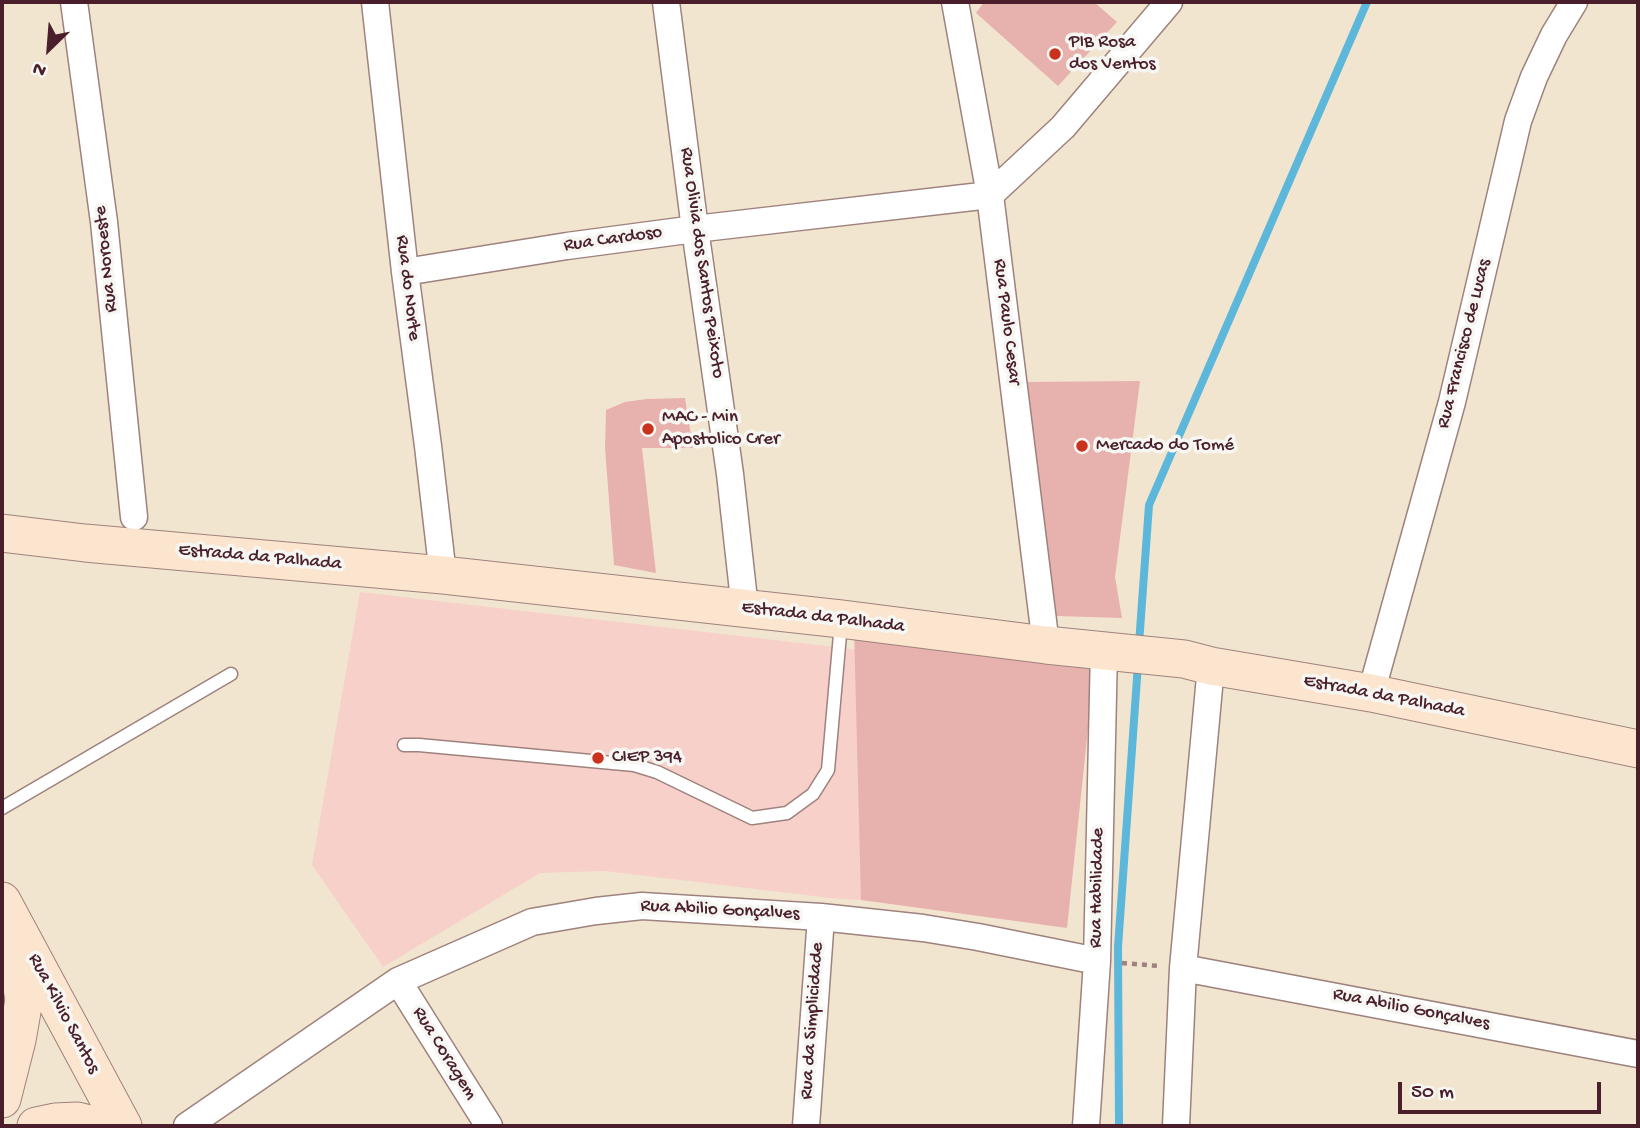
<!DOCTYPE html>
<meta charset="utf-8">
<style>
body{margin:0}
#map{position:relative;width:1640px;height:1128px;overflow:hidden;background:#f2e5cf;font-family:"Gochi Hand",sans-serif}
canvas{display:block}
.frame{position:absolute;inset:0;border:4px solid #4a1f2b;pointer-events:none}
.north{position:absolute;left:14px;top:14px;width:70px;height:70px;-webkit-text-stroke:5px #f6f6f2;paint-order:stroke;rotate:205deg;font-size:19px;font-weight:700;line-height:28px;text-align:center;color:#4a1f2b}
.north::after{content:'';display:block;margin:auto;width:24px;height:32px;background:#4a1f2b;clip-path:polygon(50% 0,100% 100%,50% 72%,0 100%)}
.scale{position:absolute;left:1398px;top:1082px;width:203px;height:32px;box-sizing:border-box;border:4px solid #4a1f2b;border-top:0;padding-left:9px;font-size:21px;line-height:24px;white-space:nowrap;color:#4a1f2b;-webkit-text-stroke:5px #f6f6f2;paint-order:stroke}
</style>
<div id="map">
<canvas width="1640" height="1128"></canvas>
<div class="frame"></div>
<div class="north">N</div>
<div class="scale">50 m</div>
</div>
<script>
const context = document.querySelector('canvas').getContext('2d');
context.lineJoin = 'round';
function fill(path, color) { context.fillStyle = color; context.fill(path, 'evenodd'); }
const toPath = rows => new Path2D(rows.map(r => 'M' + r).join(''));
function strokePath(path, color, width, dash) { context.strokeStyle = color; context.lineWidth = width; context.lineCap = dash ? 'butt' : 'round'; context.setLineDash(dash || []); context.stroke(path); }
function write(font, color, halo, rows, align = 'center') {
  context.font = font + ' "Gochi Hand",sans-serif'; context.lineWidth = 7; context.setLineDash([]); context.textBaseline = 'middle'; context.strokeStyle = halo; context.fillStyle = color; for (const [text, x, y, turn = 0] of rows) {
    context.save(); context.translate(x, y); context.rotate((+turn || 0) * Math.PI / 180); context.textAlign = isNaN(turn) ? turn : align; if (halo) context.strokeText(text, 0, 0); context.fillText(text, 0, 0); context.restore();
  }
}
fill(toPath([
 [360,592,869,651,861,900,830,898,605,871,540,873,383,967,312,865]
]), '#f7d0ca');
strokePath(toPath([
 [1139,644,1149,505,1367,2],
 [1119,1126,1118,947,1138,664]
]), '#5cb7da', 8);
fill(toPath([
 [984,2,1094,2,1117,22,1058,86,976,13],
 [1140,381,1115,577,1122,618,1056,616,1024,382],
 [685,398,693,448,642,448,656,573,614,565,605,448,606,410,625,402,647,399],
 [854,628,1096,653,1067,928,861,900]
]), '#e7b1ae');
const service = toPath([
 [404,745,419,745,634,765,657,772,752,818,787,813,813,794,828,770,841,623],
 [2,808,231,674]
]);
const minor = toPath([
 [74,2,104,222,134,517],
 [375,2,405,272,428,446,443,575],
 [666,2,695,229,730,474,745,609],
 [955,2,990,195,1046,645],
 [405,272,567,246,695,229,990,195,1063,127,1169,2],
 [1371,693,1452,402,1518,121,1534,77,1554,35,1574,2],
 [1183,968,1638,1054],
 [398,981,489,1126],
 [187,1126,398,981,532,922,596,911,642,906,821,917,923,928,978,937,1097,961],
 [806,1126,821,917],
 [1086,1126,1097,961,1104,650],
 [1176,1126,1183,968,1211,666]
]);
const secondary = toPath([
 [2,533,85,543,443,575,841,619,1046,645,1184,659,1211,666,1371,693,1638,749],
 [2,901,123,1126],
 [2,1099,17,1040,24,1000,15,943],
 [36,1126,55,1122,77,1121,97,1126]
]);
strokePath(service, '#9e827d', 15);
strokePath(minor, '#9e827d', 29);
strokePath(secondary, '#9e827d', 39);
strokePath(toPath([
 [1122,963,1159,966]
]), '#9e827d', 4.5, [5, 5]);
strokePath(service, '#fff', 12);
strokePath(minor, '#fff', 26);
strokePath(secondary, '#fce5cf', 37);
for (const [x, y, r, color] of [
 [1055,54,7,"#c8321e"],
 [648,429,7,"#c8321e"],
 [1082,446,7,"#c8321e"],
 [598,758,7,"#c8321e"]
]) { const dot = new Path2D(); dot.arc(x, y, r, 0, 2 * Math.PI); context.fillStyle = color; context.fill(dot); strokePath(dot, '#f6f6f2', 2.5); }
write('19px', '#4a1f2b', '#f6f6f2', [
 ["PIB Rosa",1069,43],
 ["dos Ventos",1069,65],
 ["MAC - Min",662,418],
 ["Apostolico Crer",662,440],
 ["Mercado do Tomé",1096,446],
 ["CIEP 394",612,758]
], 'left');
write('19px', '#4a1f2b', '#f6f6f2', [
 ["Rua Cardoso",613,240,-8],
 ["Rua Noroeste",107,259,-96],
 ["Rua Olivia dos Santos Peixoto",701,263,82],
 ["Rua do Norte",407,288,83],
 ["Rua Paulo Cesar",1006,322,83],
 ["Rua Francisco de Lucas",1465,344,-76],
 ["Estrada da Palhada",260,558,5],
 ["Estrada da Palhada",823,618,7],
 ["Estrada da Palhada",1384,697,11],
 ["Rua Habilidade",1098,888,-89],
 ["Rua Abilio Gonçalves",720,911,3],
 ["Rua Abilio Gonçalves",1411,1010,11],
 ["Rua Kilvio Santos",63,1014,62],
 ["Rua da Simplicidade",813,1021,-86],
 ["Rua Coragem",444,1054,58]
]);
</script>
